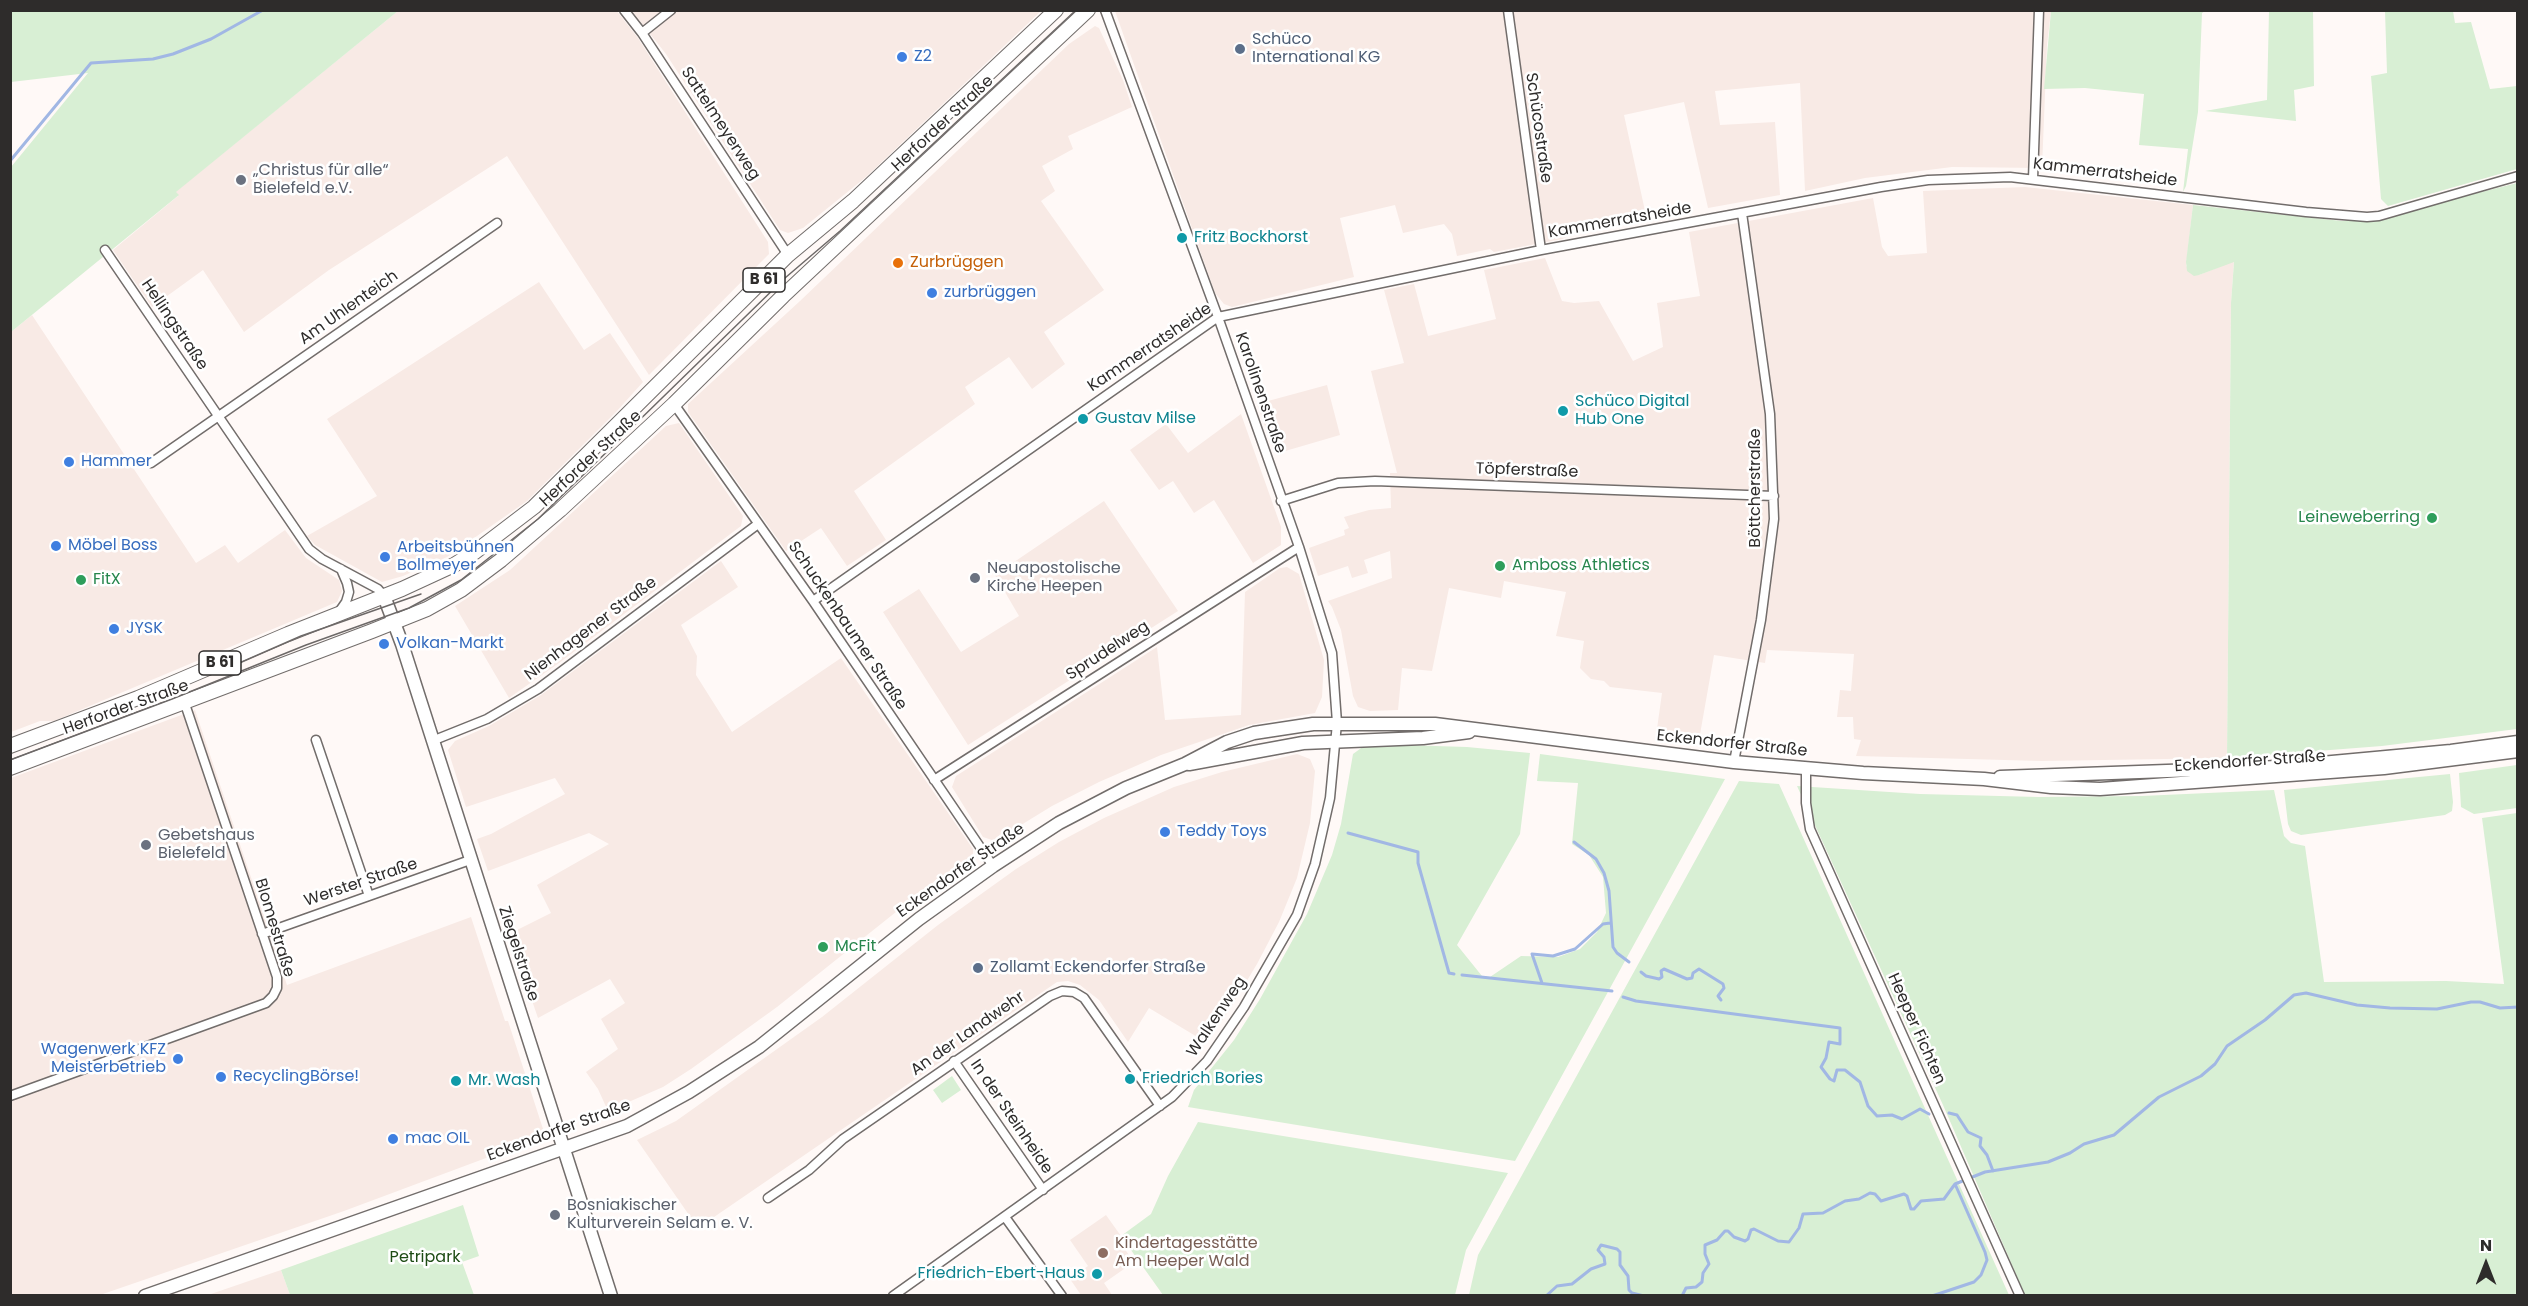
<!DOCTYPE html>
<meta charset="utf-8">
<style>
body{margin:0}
#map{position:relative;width:2528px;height:1306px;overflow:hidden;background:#fff9f7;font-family:Poppins,sans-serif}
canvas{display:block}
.frame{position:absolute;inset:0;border:12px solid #2e2c2b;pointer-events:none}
.north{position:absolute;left:2456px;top:1234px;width:60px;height:60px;-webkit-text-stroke:4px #fff;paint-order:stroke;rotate:0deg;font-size:16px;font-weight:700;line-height:24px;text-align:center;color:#2e2c2b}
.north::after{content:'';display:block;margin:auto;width:21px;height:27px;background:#2e2c2b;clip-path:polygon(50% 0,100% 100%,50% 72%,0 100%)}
</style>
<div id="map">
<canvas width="2528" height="1306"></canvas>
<div class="frame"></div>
<div class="north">N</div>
</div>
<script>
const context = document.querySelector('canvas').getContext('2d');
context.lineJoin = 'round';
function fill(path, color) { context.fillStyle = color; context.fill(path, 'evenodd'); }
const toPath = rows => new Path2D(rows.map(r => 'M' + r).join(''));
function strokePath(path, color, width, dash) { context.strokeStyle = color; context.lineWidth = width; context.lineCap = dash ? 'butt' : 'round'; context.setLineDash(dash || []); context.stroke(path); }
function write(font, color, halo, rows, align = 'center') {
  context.font = font + ' Poppins,sans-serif'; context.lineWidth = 5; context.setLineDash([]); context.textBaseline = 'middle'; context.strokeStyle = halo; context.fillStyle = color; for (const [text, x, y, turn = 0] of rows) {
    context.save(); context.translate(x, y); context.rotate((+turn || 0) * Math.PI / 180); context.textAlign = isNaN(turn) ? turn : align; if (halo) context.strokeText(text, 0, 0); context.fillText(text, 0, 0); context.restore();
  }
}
fill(toPath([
 [616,10,638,38,768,242,769,254,649,375,507,156,329,270,244,332,203,270,152,307,113,250,178,196,175,192,398,11],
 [632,11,1041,11,866,177,803,228,788,233,780,230,666,54],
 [1115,11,2051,11,2047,45,2042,168,1952,167,1865,178,1805,191,1800,83,1715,91,1720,125,1775,122,1780,195,1708,208,1684,102,1624,115,1647,220,1578,232,1562,239,1494,252,1490,249,1457,256,1452,234,1444,224,1403,233,1395,205,1340,218,1354,277,1232,307,1224,304,1215,293],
 [1095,26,1099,28,1123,80,1132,107,1068,136,1073,149,1042,166,1055,191,1041,201,1104,290,1044,332,1065,364,1032,389,1009,357,965,387,975,404,854,491,886,540,847,566,821,528,786,551,688,412,688,404,800,301,1069,44],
 [2025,187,2193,205,2186,266,2199,275,2234,261,2231,303,2227,758,2042,761,1856,756,1861,740,1854,739,1853,717,1837,717,1840,690,1851,691,1854,654,1767,650,1765,663,1714,655,1699,740,1656,736,1662,693,1610,687,1604,681,1591,679,1580,668,1584,641,1556,636,1566,592,1504,581,1501,598,1449,588,1432,671,1402,668,1398,710,1370,711,1358,707,1353,696,1341,630,1332,607,1328,601,1392,578,1390,551,1364,560,1368,573,1352,578,1348,566,1318,576,1309,548,1345,535,1344,530,1349,528,1344,517,1369,510,1391,508,1390,473,1397,473,1371,371,1404,363,1384,290,1414,284,1428,336,1496,319,1484,270,1545,258,1562,301,1574,303,1599,301,1633,361,1663,347,1657,303,1700,296,1689,232,1873,198,1882,247,1888,256,1927,253,1923,191],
 [539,282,584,350,610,333,643,382,616,412,527,501,447,557,403,576,382,582,315,545,307,536,377,496,327,419],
 [32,315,196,563,225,545,238,563,285,530,306,558,339,580,342,591,337,602,54,721,40,721,11,732,11,332],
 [1327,385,1340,435,1275,454,1257,404],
 [1241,414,1281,527,1281,545,1253,563,1214,500,1194,513,1173,481,1159,490,1130,450,1166,424,1188,453],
 [679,423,743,516,741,526,559,663,509,698,455,606,510,570,666,426],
 [1104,501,1178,611,968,745,883,612,919,589,961,652,1019,616,995,575],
 [721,561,738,587,681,625,697,656,696,675,732,732,841,658,973,849,973,856,936,880,777,1007,691,1069,663,1087,608,1111,598,1089,586,1072,618,1049,601,1019,625,1003,610,979,538,1018,509,934,551,913,537,885,609,844,589,833,488,871,477,839,491,834,565,794,555,778,466,807,448,750,455,741,489,726,541,695],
 [1287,567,1299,574,1324,660,1322,697,1315,713,1249,725,1161,755,1099,782,1052,806,995,841,983,837,952,787,956,776,1157,647,1165,720,1241,715,1245,592,1280,568],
 [195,710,287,985,471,917,505,1021,508,1021,544,1132,537,1139,344,1211,100,1295,11,1296,11,778],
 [1297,754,1310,759,1315,771,1310,823,1297,878,1279,922,1257,964,1228,1012,1213,1033,1204,1041,1149,1008,1128,1042,1099,1000,1080,985,1068,981,1057,982,698,1228,637,1140,676,1121,822,1017,938,925,1016,869,1059,842,1104,818,1174,787,1222,772],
 [1106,1215,1121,1236,1121,1244,1134,1262,1104,1283,1112,1295,1081,1295,1070,1279,1088,1266,1070,1240],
 [281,1270,290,1295,208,1295]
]), '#f8eae5');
fill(toPath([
 [10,11,398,11,176,192,179,195,11,332,11,167,88,73,11,82],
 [2051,11,2205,11,2202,13,2198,112,2186,186,2183,192,2188,149,2139,145,2144,94,2085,88,2044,89],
 [2269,11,2313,11,2314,86,2294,90,2296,121,2205,111,2267,100],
 [2385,11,2453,11,2455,23,2471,22,2490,89,2517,86,2517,169,2388,206,2381,199,2371,76,2387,73],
 [2517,183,2517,729,2382,746,2227,758,2231,303,2234,262,2199,275,2194,276,2187,271,2186,262,2193,205,2342,221,2367,221],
 [1403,745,1467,747,1530,753,1520,834,1457,945,1482,976,1490,977,1521,956,1558,957,1580,949,1597,932,1606,913,1603,877,1589,855,1572,844,1578,783,1537,781,1540,754,1725,779,1515,1161,1188,1107,1194,1090,1234,1040,1260,999,1307,914,1332,855,1341,824,1353,754,1364,746],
 [2517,765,2517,808,2474,814,2461,807,2459,773],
 [2450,774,2453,802,2452,811,2445,815,2301,835,2291,831,2288,824,2284,790],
 [1739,781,1779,784,2009,1295,1469,1295,1478,1255],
 [1797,786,1920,794,2039,797,2142,796,2274,790,2284,836,2291,843,2305,846,2324,982,2446,981,2504,984,2482,818,2517,813,2517,1295,2025,1295,1943,1105],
 [952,1076,961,1090,942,1103,933,1090],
 [1198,1122,1508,1173,1466,1250,1455,1295,1163,1295,1121,1236,1151,1214,1168,1176],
 [463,1205,479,1256,462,1262,474,1295,290,1295,281,1270]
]), '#d8efd4');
strokePath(toPath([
 [10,161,91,63,153,59,173,54,211,39,263,10],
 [1348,833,1418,852,1418,863,1449,973,1454,974],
 [1574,842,1596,859,1604,873,1609,891,1613,947,1617,953,1629,962],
 [1641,972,1646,976,1659,979,1662,977,1661,971,1664,969,1687,979,1692,978,1693,973,1699,969,1723,984,1724,988,1718,996,1721,1000],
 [1462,975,1612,991],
 [1542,983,1532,954,1553,956,1575,949,1603,924,1610,923],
 [1623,997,1636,1001,1840,1028,1840,1044,1829,1042,1826,1058,1821,1067,1830,1079,1834,1081,1837,1070,1845,1070,1860,1082,1868,1106,1877,1116,1892,1115,1902,1119,1920,1109,1929,1114],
 [1949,1113,1957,1115,1968,1132,1981,1138,1980,1146,1987,1155,1993,1171],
 [1546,1296,1557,1286,1572,1284,1591,1269,1605,1264,1604,1257,1598,1250,1601,1245,1617,1249,1620,1252,1620,1265,1628,1276,1629,1290,1632,1293,1644,1296],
 [1682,1296,1686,1288,1696,1287,1702,1282,1703,1273,1709,1264,1705,1254,1705,1245,1717,1240,1725,1231,1728,1231,1734,1237,1745,1241,1748,1239,1751,1230,1754,1229,1778,1241,1789,1242,1799,1228,1803,1214,1823,1213,1845,1201,1859,1199,1870,1193,1875,1194,1881,1201,1904,1194,1907,1196,1911,1209,1914,1209,1921,1201,1944,1199,1955,1184,1985,1172,2048,1162,2070,1153,2084,1144,2114,1135,2159,1097,2201,1076,2215,1064,2227,1046,2265,1020,2294,995,2306,993,2357,1005,2390,1008,2437,1009,2471,1002,2480,1002,2500,1008,2518,1007],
 [1932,1296,1974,1282,1981,1275,1987,1260,1985,1252,1955,1184]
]), '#a1b7e4', 3);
const street = toPath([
 [624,10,642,33,788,255],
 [1508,10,1541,250],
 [642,33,671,10],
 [2033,179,2039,10],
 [105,250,309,549,322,559,378,589,384,596],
 [674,404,813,601,993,866],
 [151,463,497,223],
 [1281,501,1338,483,1375,481,1774,496],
 [813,601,1218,317,1541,250,1881,187,1928,180,2010,177,2306,212,2367,217,2379,216,2518,176],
 [339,612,346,602,349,592,347,583,341,569],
 [316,740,369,896],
 [432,741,487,719,538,689,758,524],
 [1734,762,1761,620,1774,519,1770,414,1742,213],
 [1806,769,1806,803,1810,829,2020,1296],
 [934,780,1299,547],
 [262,934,470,860],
 [954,1061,1043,1190],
 [10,1096,266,1003,273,996,277,988,277,977,185,704],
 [768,1198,809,1170,843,1139,1050,996,1062,991,1074,992,1084,998,1160,1106],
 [1005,1217,1062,1296],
 [893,1296,1172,1097,1207,1061,1244,1007,1297,915,1315,864,1330,798,1337,723,1332,653,1299,547,1218,317,1105,10]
]);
const secondary = toPath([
 [384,596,402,644,611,1296],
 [1189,764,1303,743,1423,738,1469,732],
 [2000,777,2278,767,2451,751,2518,742],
 [145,1296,627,1126,689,1092,759,1047,919,919,993,866,1059,823,1126,788,1185,764,1227,742,1254,733,1313,724,1435,724,1734,762,1863,773,1984,779,2051,787,2100,789,2384,768,2518,751]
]);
const primary = toPath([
 [10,746,138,698,288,634,402,589,454,565,475,552,534,507,788,255,853,201,1056,10],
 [10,768,372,631,427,609,461,590,501,560,560,510,674,404,783,296,1088,10]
]);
strokePath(street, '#726d6b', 11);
strokePath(secondary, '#726d6b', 15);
strokePath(primary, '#726d6b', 16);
strokePath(street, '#fff', 8);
strokePath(secondary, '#fff', 12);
strokePath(primary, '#fff', 14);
strokePath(toPath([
 [228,668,301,636,421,594],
 [10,760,172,699,306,645,409,608,461,580,538,519,785,278,840,231,1076,10]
]), '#6d6968', 1.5);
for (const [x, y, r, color] of [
 [1240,49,6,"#5c6f8a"],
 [902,57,6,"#3f7fe0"],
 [241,180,6,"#6b7280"],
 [1182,238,6,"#0f9aa8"],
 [898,263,6,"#e8710a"],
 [932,293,6,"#3f7fe0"],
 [1563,411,6,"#0f9aa8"],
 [1083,419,6,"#0f9aa8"],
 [69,462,6,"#3f7fe0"],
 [2432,518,6,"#2e9e5b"],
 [56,546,6,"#3f7fe0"],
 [385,557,6,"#3f7fe0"],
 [1500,566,6,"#2e9e5b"],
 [975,578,6,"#6b7280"],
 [81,580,6,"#2e9e5b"],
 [114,629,6,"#3f7fe0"],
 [384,644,6,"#3f7fe0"],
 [1165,832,6,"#3f7fe0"],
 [146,845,6,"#6b7280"],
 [823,947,6,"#2e9e5b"],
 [978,968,6,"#5c6f8a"],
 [178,1059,6,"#3f7fe0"],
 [221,1077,6,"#3f7fe0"],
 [1130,1079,6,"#0f9aa8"],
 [456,1081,6,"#0f9aa8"],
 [393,1139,6,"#3f7fe0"],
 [555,1215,6,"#6b7280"],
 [1103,1253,6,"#8d6e63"],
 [1097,1274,6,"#0f9aa8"]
]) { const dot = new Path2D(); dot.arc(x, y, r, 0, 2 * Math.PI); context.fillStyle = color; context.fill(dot); strokePath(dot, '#fff', 2); }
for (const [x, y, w] of [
 [764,280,42],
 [220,663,42]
]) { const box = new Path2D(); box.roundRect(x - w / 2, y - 12, w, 24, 4.5); context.fillStyle = '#fff'; context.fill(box); strokePath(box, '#2e2c2b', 1.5); }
write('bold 15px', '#2e2c2b', null, [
 ["B 61",764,280],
 ["B 61",220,663]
]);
write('16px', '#4e5e75', '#fff', [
 ["Schüco",1252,40],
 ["International KG",1252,58],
 ["Zollamt Eckendorfer Straße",990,968]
], 'left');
write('16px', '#366cbe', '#fff', [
 ["Z2",914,57],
 ["zurbrüggen",944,293],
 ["Hammer",81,462],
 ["Möbel Boss",68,546],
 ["Arbeitsbühnen",397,548],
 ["Bollmeyer",397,566],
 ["JYSK",126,629],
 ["Volkan-Markt",396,644],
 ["Teddy Toys",1177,832],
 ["Wagenwerk KFZ",166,1050,"right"],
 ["Meisterbetrieb",166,1068,"right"],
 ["RecyclingBörse!",233,1077],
 ["mac OIL",405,1139]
], 'left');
write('16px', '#2e2c2b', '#fff', [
 ["Sattelmeyerweg",720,124,57],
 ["Herforder Straße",943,124,-43],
 ["Schücostraße",1538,128,82],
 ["Kammerratsheide",2105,173,7],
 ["Kammerratsheide",1620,221,-10],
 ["Am Uhlenteich",349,308,-35],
 ["Hellingstraße",174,325,56],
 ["Kammerratsheide",1150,348,-34],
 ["Karolinenstraße",1260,393,71],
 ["Herforder Straße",591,459,-43],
 ["Töpferstraße",1527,471,2],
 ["Böttcherstraße",1756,488,-90],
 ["Schuckenbaumer Straße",847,626,56],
 ["Nienhagener Straße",591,629,-37],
 ["Sprudelweg",1108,651,-33],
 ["Herforder Straße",126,708,-20],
 ["Eckendorfer Straße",1732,744,6],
 ["Eckendorfer Straße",2250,762,-4],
 ["Eckendorfer Straße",961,871,-35],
 ["Werster Straße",361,883,-19],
 ["Blomestraße",274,928,73],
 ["Ziegelstraße",518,954,72],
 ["Walkenweg",1217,1017,-56],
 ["Heeper Fichten",1916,1029,66],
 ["An der Landwehr",968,1034,-35],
 ["In der Steinheide",1011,1117,56],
 ["Eckendorfer Straße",559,1131,-20]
]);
write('16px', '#5b616d', '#fff', [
 ["„Christus für alle“",253,171],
 ["Bielefeld e.V.",253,189],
 ["Neuapostolische",987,569],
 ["Kirche Heepen",987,587],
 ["Gebetshaus",158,836],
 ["Bielefeld",158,854],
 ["Bosniakischer",567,1206],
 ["Kulturverein Selam e. V.",567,1224]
], 'left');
write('16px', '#0d838f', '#fff', [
 ["Fritz Bockhorst",1194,238],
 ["Schüco Digital",1575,402],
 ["Hub One",1575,420],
 ["Gustav Milse",1095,419],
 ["Friedrich Bories",1142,1079],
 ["Mr. Wash",468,1081],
 ["Friedrich-Ebert-Haus",1085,1274,"right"]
], 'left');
write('16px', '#c56008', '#fff', [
 ["Zurbrüggen",910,263]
], 'left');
write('16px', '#27864d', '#fff', [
 ["Leineweberring",2420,518,"right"],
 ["Amboss Athletics",1512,566],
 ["FitX",93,580],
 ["McFit",835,947]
], 'left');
write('16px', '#785e54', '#fff', [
 ["Kindertagesstätte",1115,1244],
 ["Am Heeper Wald",1115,1262]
], 'left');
write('16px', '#1e4c15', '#fff', [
 ["Petripark",425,1258]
]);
</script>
